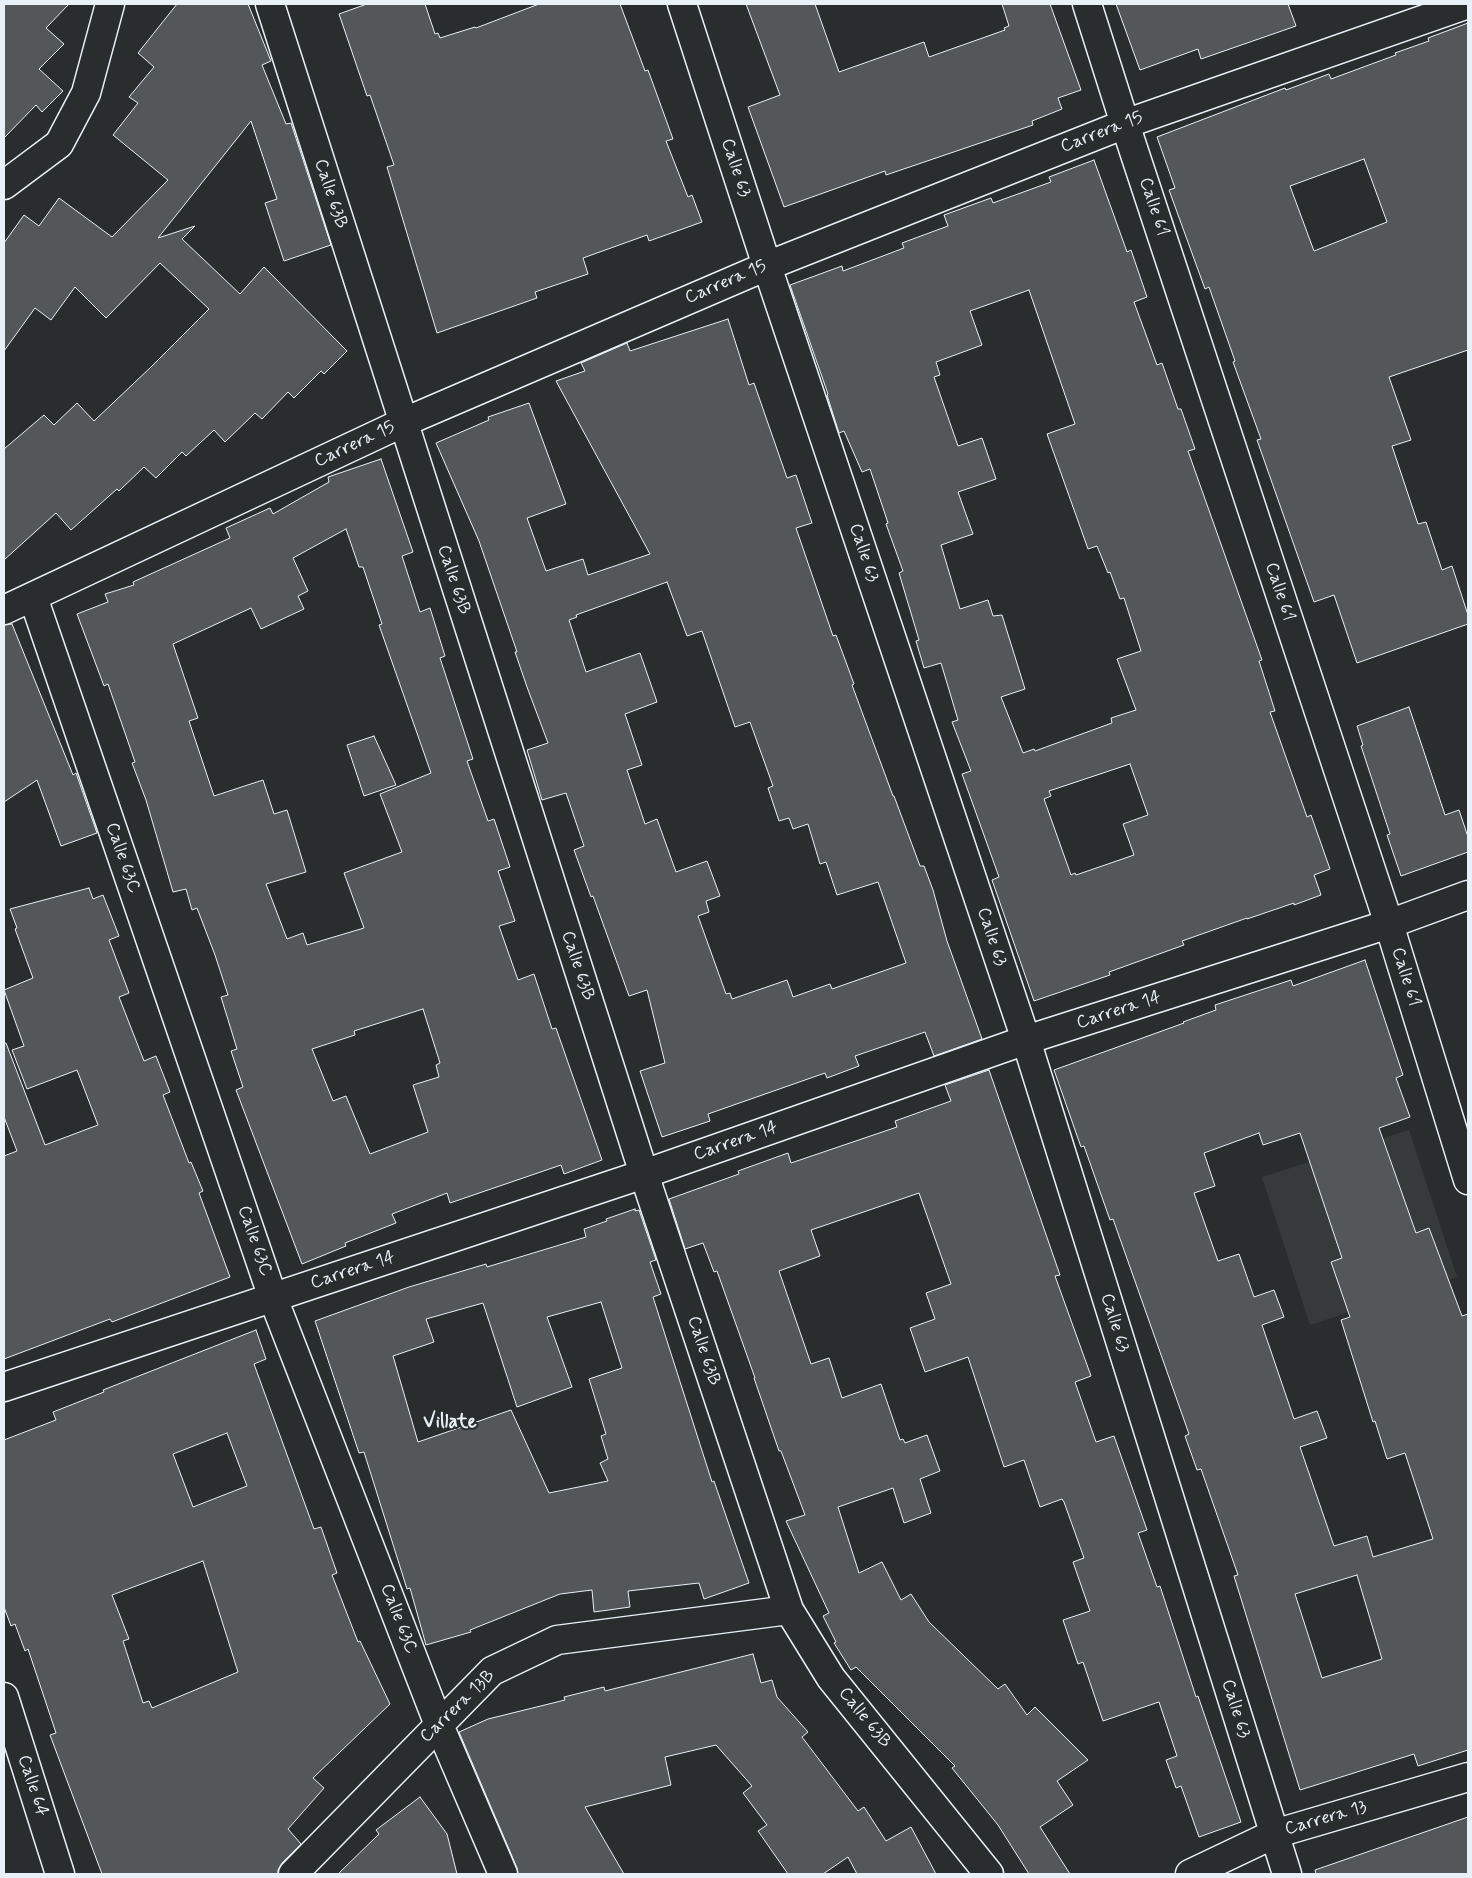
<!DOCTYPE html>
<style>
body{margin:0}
#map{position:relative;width:1472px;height:1878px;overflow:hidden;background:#2a2d2e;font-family:Mynerve,sans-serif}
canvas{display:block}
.frame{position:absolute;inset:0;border:5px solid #e8f1f8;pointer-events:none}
</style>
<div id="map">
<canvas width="1472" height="1878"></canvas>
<div class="frame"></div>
</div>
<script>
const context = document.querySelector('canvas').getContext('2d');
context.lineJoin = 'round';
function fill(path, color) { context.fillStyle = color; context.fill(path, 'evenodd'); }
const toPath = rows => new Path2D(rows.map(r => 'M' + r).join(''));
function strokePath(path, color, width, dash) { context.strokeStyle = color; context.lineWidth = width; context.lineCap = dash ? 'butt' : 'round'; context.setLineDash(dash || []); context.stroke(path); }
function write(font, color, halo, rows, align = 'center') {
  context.font = font + ' Mynerve,sans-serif'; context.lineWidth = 4; context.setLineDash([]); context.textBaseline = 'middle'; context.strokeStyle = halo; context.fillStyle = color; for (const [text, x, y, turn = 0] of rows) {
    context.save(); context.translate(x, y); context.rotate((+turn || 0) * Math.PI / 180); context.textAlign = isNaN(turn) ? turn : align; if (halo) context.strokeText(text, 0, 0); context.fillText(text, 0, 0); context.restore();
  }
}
fill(toPath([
 [1409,1130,1457,1277,1310,1325,1262,1177]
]), '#363a3b');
const building = toPath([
 [4,4,69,4,46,28,64,44,39,69,63,91,42,112,36,105,4,138,4,4],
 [177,4,248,4,271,61,262,65,286,124,291,123,331,245,284,261,265,203,277,199,251,121,158,238,195,226,182,239,240,294,264,267,347,351,324,374,321,371,294,398,288,392,262,419,255,413,225,442,214,430,186,456,182,452,156,478,144,467,119,491,117,489,71,530,56,513,4,560,4,449,44,415,54,425,77,403,94,421,152,366,209,309,160,263,106,318,75,287,51,320,35,308,4,351,4,243,24,215,39,226,59,198,112,237,168,180,113,135,138,103,129,97,154,67,138,53,177,4],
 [367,4,425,4,435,34,438,33,440,38,475,27,476,28,539,4,620,4,645,71,648,70,673,139,666,141,688,197,692,195,702,222,649,241,647,235,583,258,588,274,535,292,537,298,437,333,387,167,394,165,370,95,367,96,339,14,367,4],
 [746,4,815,4,839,72,924,42,929,57,1005,30,1004,28,1009,26,1002,4,1050,4,1081,90,1058,98,1062,109,1032,121,1033,125,886,175,885,171,784,207,748,107,780,95,746,4],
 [1116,4,1288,4,1296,26,1201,59,1198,49,1140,70,1116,4],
 [1468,23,1468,350,1389,377,1411,440,1392,446,1418,524,1426,522,1442,570,1452,566,1468,615,1468,624,1357,663,1334,595,1314,602,1257,440,1261,439,1233,362,1235,361,1209,287,1205,289,1169,190,1175,188,1157,137,1285,88,1286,90,1329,74,1331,79,1396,55,1395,53,1429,41,1428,38,1468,23],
 [1364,159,1387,222,1314,251,1290,186,1364,159],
 [1094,160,1127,252,1131,250,1147,297,1134,302,1157,365,1162,363,1178,409,1181,409,1195,449,1188,451,1262,660,1259,661,1275,711,1270,712,1307,817,1311,815,1330,869,1314,875,1321,895,1294,905,1294,903,1247,919,1247,918,1182,941,1184,945,1109,972,1110,975,1034,1001,992,880,999,877,962,774,971,771,952,722,958,720,941,663,924,668,916,641,919,640,899,573,903,571,886,524,888,523,870,469,862,472,844,431,839,433,827,395,828,394,790,285,842,266,843,271,904,248,902,243,948,226,944,215,991,198,993,203,1051,182,1049,177,1094,160],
 [1029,290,1075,424,1047,434,1088,549,1097,546,1108,573,1110,572,1120,599,1124,598,1141,651,1117,659,1136,710,1111,718,1112,723,1035,751,1034,749,1023,753,1001,697,1025,689,1002,615,993,616,988,600,960,609,941,545,973,534,958,492,996,479,982,438,958,446,934,377,940,375,936,362,982,345,970,311,1029,290],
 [1130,764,1148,815,1123,824,1134,855,1076,875,1075,873,1071,875,1044,799,1051,796,1049,791,1130,764],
 [728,319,749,385,754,383,787,478,796,475,812,523,796,528,833,636,836,635,854,684,852,685,893,796,894,796,920,866,924,866,933,890,947,941,982,1039,934,1056,925,1032,855,1056,859,1066,827,1078,825,1073,708,1114,710,1121,662,1137,640,1071,665,1063,647,990,629,996,593,896,591,897,574,850,584,846,566,793,542,800,527,750,548,743,527,687,515,652,517,652,479,541,436,443,489,420,488,417,529,403,566,504,527,518,546,571,583,559,588,575,650,554,556,381,585,371,581,363,627,343,630,351,728,319],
 [667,582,687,636,702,631,735,727,750,722,773,786,768,788,779,821,789,818,793,829,808,824,820,864,826,862,837,895,878,882,906,963,832,989,830,984,793,997,787,980,732,999,730,993,726,994,698,916,709,912,706,901,720,896,707,861,676,872,657,819,645,824,627,770,642,765,625,714,657,702,640,653,586,672,569,620,577,617,576,615,667,582],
 [381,459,413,552,402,556,420,612,430,608,445,656,440,658,473,759,467,761,488,821,494,819,510,867,498,871,515,921,499,926,518,980,534,974,552,1029,556,1028,602,1160,564,1174,561,1165,450,1203,447,1193,392,1214,396,1223,345,1243,346,1246,302,1264,236,1090,243,1087,231,1051,237,1049,221,997,228,995,215,955,197,908,192,910,186,889,173,892,146,800,132,763,135,762,108,684,104,686,77,614,108,602,105,594,134,585,133,582,230,538,226,528,270,508,273,514,329,482,328,477,381,459],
 [346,529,359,567,363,567,382,624,379,625,431,773,380,794,402,852,344,873,364,928,307,945,303,933,287,939,266,884,306,872,287,810,274,814,263,780,214,796,189,721,198,718,173,644,251,608,261,629,304,609,298,596,308,591,293,558,346,529],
 [423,1009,440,1063,436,1065,439,1077,413,1085,428,1132,370,1154,346,1096,333,1101,312,1049,355,1035,354,1031,423,1009],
 [12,624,73,775,76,773,97,833,61,846,37,780,4,802,4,625,12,624],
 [1409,707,1445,815,1459,810,1468,837,1468,852,1401,876,1387,835,1390,834,1361,746,1363,745,1357,726,1409,707],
 [374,736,396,785,364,796,347,745,374,736],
 [89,888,93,899,103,895,119,936,109,940,129,993,119,997,144,1061,156,1056,170,1092,163,1095,189,1163,191,1162,203,1191,199,1193,230,1277,112,1322,110,1319,4,1359,4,1156,17,1151,4,1117,4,1043,6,1043,45,1145,98,1125,77,1070,27,1089,12,1050,24,1046,4,990,33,978,15,929,17,928,10,909,89,888],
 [1365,960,1403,1075,1396,1078,1410,1117,1379,1128,1416,1233,1429,1228,1462,1316,1468,1314,1468,1750,1418,1766,1414,1754,1300,1790,1234,1576,1238,1575,1201,1469,1197,1470,1185,1436,1189,1434,1113,1219,1110,1220,1084,1146,1081,1147,1054,1070,1184,1023,1183,1022,1216,1010,1215,1005,1291,980,1293,986,1365,960],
 [1259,1133,1263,1145,1300,1133,1342,1258,1331,1262,1350,1317,1341,1320,1373,1422,1375,1421,1387,1459,1405,1453,1433,1539,1373,1557,1367,1536,1334,1546,1300,1447,1327,1438,1317,1411,1294,1419,1262,1325,1284,1317,1274,1290,1254,1297,1239,1254,1218,1261,1194,1193,1215,1186,1204,1153,1259,1133],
 [1357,1575,1382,1659,1322,1678,1295,1594,1357,1575],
 [989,1070,1060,1275,1055,1276,1091,1376,1075,1382,1096,1442,1114,1436,1147,1530,1138,1533,1157,1587,1160,1586,1196,1697,1198,1696,1241,1822,1199,1837,1181,1786,1176,1788,1166,1760,1177,1756,1159,1702,1103,1721,1083,1662,1078,1664,1063,1620,1090,1611,1073,1562,1084,1558,1064,1502,1062,1499,1040,1507,1024,1460,1004,1467,968,1357,925,1372,910,1328,935,1319,926,1293,951,1284,919,1193,811,1230,820,1256,779,1271,811,1364,829,1358,842,1398,881,1384,900,1440,903,1439,905,1443,927,1435,940,1471,920,1479,931,1513,904,1523,893,1488,838,1507,859,1573,882,1562,901,1600,911,1594,929,1622,998,1689,1005,1684,1027,1715,1035,1707,1088,1760,1057,1781,1073,1805,1040,1827,1070,1874,1029,1874,998,1825,952,1768,955,1766,856,1667,851,1670,834,1643,836,1642,823,1616,829,1613,786,1521,805,1515,781,1451,779,1451,754,1378,755,1378,717,1271,714,1272,703,1243,685,1249,669,1199,739,1174,738,1171,788,1153,791,1163,897,1127,895,1121,951,1101,945,1085,989,1070],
 [635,1209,635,1211,639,1210,656,1260,650,1262,661,1294,653,1297,712,1482,714,1481,749,1583,704,1599,699,1583,628,1591,630,1607,594,1612,592,1590,560,1594,470,1630,471,1632,426,1645,410,1588,407,1589,364,1452,359,1453,315,1321,409,1287,486,1264,487,1267,586,1237,584,1229,607,1221,606,1219,635,1209],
 [601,1302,622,1368,589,1379,606,1434,601,1436,608,1459,600,1463,608,1481,549,1493,511,1410,418,1442,393,1356,434,1342,426,1319,483,1303,517,1407,572,1387,547,1317,601,1302],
 [256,1330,266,1359,254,1364,314,1529,321,1527,337,1573,332,1575,358,1642,360,1641,390,1704,313,1778,324,1788,288,1829,301,1844,282,1863,278,1870,278,1874,102,1874,50,1735,56,1733,28,1649,25,1651,15,1624,11,1626,4,1607,4,1440,56,1420,53,1412,104,1392,103,1390,256,1330],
 [227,1433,247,1486,193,1507,173,1454,227,1433],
 [203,1561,238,1672,152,1708,149,1701,143,1703,123,1641,129,1639,112,1595,203,1561],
 [753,1654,761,1683,772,1680,777,1697,808,1732,802,1737,858,1811,864,1807,886,1841,911,1827,936,1874,857,1874,848,1857,823,1874,788,1874,758,1831,767,1825,743,1793,752,1786,716,1745,665,1757,671,1785,585,1807,624,1874,518,1874,517,1868,459,1732,488,1719,565,1700,564,1697,604,1687,605,1691,753,1654],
 [420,1797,447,1834,457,1874,338,1874,379,1834,376,1830,420,1797],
 [1468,1817,1468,1874,1316,1874,1315,1870,1468,1817]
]);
fill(building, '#535759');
strokePath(building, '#e8f1f8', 1);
const street = toPath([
 [682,4,767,266,1026,1040,1287,1874],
 [1087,4,1125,124,1389,924,1468,1180],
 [4,185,59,144,86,93,110,4],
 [33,597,273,1298,439,1725,503,1874],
 [4,610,402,423,767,266,1125,124,1468,4],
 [644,1174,789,1610,831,1678,989,1874],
 [4,1697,60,1874],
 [293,1874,492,1671,557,1640,789,1610],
 [1190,1874,1274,1834,1468,1777]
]);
const secondary = toPath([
 [270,4,644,1174],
 [4,1387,644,1174,1026,1040,1389,924,1468,895]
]);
strokePath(street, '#e8f1f8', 31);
strokePath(secondary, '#e8f1f8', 31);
strokePath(street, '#2a2d2e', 28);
strokePath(secondary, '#2a2d2e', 28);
write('18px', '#e8f1f8', '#2a2d2e', [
 ["Carrera 15",1102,133,-21],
 ["Calle 63",735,168,72],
 ["Calle 63B",330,194,72],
 ["Calle 61",1153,207,72],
 ["Carrera 15",726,283,-23],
 ["Carrera 15",355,445,-25],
 ["Calle 63",863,553,72],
 ["Calle 63B",453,580,72],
 ["Calle 61",1279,592,72],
 ["Calle 63C",122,858,71],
 ["Calle 63",991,937,72],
 ["Calle 63B",577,966,72],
 ["Calle 61",1405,977,73],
 ["Carrera 14",1119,1011,-18],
 ["Carrera 14",736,1142,-19],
 ["Calle 63C",254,1241,71],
 ["Carrera 14",353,1271,-18],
 ["Calle 63",1114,1323,73],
 ["Calle 63B",703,1351,72],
 ["Calle 63C",398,1619,69],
 ["Carrera 13B",458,1707,-44],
 ["Calle 63",1235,1709,73],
 ["Calle 63B",864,1718,51],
 ["Calle 64",32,1786,72],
 ["Carrera 13",1326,1819,-16]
]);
write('bold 19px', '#e8f1f8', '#2a2d2e', [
 ["Villate",450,1423]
]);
</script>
